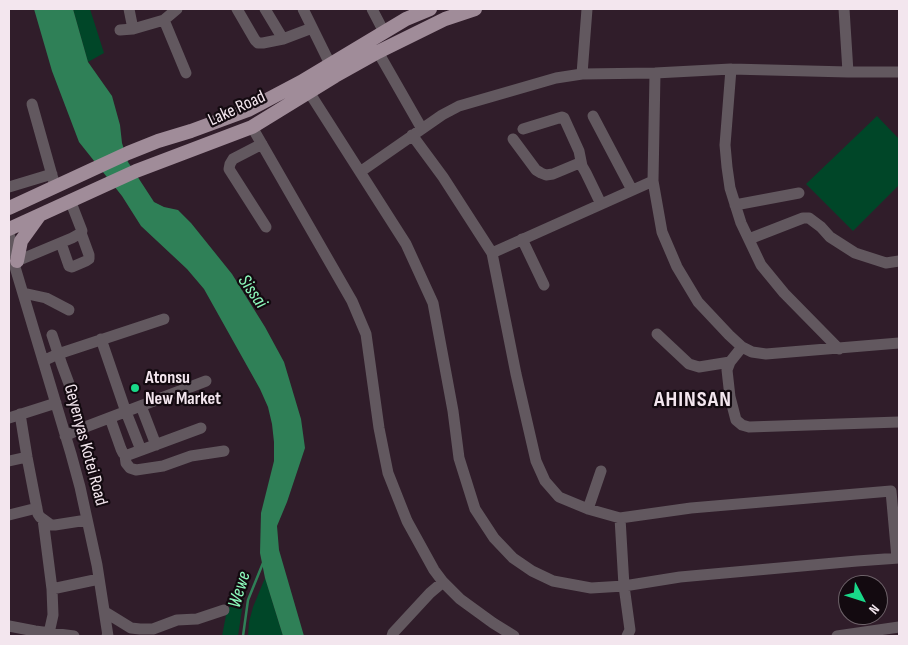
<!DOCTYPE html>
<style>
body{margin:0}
#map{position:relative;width:908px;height:645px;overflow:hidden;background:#301d2a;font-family:"Sofia Sans Condensed",sans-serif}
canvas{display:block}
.frame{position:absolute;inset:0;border:10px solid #f3e6ee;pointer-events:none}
.north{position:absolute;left:838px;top:575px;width:50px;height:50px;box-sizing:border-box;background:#130a10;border:1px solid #6d6269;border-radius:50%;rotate:130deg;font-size:14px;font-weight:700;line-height:20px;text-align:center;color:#f3e6ee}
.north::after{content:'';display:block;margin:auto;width:18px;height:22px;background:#19d989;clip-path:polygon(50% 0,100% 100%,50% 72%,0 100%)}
</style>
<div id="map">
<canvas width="908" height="645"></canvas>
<div class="frame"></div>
<div class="north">N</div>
</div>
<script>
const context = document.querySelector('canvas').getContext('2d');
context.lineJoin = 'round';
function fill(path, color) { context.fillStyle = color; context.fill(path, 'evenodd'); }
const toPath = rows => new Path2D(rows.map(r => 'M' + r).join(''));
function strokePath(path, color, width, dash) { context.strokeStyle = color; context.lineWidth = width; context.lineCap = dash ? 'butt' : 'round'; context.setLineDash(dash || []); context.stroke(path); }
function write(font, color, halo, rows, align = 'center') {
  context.font = font + ' "Sofia Sans Condensed",sans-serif'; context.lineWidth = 4.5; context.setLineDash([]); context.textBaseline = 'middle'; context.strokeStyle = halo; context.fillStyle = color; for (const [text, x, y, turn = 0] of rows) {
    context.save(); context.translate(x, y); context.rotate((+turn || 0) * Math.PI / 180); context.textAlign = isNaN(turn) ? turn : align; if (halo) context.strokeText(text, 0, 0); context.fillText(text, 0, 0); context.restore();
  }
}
fill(toPath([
 [73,9,90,9,104,53,88,62],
 [877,116,899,139,899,185,853,231,806,184],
 [265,578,283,636,248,636,249,622,253,607],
 [244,596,238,636,222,636,227,610,235,600]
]), '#004628');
fill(toPath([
 [34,9,73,9,88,62,112,96,120,125,122,143,128,162,154,202,164,207,178,210,191,223,232,274,265,327,284,362,301,419,305,448,287,502,277,526,279,550,304,636,283,636,265,578,260,553,261,513,274,461,274,442,272,424,268,407,260,389,204,289,187,269,141,226,122,196,79,142,52,71]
]), '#2f8057');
strokePath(toPath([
 [243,636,248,600,263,563]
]), '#2f8057', 2.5);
strokePath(toPath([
 [129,9,133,29],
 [177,9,164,20,186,73],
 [237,9,255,40,258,43,263,43,283,39,312,28],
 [265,9,283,39],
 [303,9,333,70],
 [372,9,384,32],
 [844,9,848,72],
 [120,30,133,29,164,20],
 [378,52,422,129],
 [731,69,725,145,727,167,730,188,741,223,761,265,784,293,839,349],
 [655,73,653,181,662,232,677,267,698,302,729,335,742,347,752,352,766,354,899,343],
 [582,74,587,9],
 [309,92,406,244,433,303,453,411,459,458,475,509,494,538,513,558,532,571,553,581,591,588,624,586,680,577,857,561,899,558],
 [32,104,55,186],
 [593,116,632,190],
 [252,127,352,301,366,334,379,428,388,473,407,521,434,570,443,582,460,599,493,623,514,636],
 [523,129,562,117,564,118,579,151,582,166],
 [412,135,443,177,492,253,653,181],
 [513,139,536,170,541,173,546,175,553,174,577,164,582,166,586,173,601,204],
 [262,144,233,159,230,164,229,169,266,227],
 [360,172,442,115,459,106,556,78,582,74,655,73,731,69,848,72,899,72],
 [9,187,52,174],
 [735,205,799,193],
 [9,234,17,261,15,267,71,454,80,487,97,565,108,636,107,636],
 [522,239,544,285],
 [749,239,803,218,809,218,821,227,830,237,855,253,886,263,899,261],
 [61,243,69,266,72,267,86,261,89,259,89,255,81,233],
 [492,253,516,374,536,461,545,481,559,497,588,509,620,518,691,508,891,491,897,558],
 [17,261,72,238,81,233,82,231,70,200],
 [23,293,46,298,69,310],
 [657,334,689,364,699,367,730,362],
 [52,335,62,365,71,389,80,429],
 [101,339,126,412,141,450],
 [742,347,730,362,727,370,730,397,736,420,742,425,749,427,899,422],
 [43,361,58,354,164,319],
 [141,406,156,445],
 [20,414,27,457,38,514,40,517,51,525,55,525,87,520],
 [9,418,56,403],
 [110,418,121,449,123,453,125,455,128,455,201,428],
 [65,436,80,429,206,381],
 [125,455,126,463,130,468,136,470,163,466,191,456,224,451],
 [9,461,27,457],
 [588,509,601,471],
 [9,515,37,508],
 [620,518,624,586,630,630,627,636],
 [43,519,52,589,53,615,49,633],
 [52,589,99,579],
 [105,612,131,628,140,629,153,629,177,620,197,619,224,610],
 [9,626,35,631,74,636],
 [392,636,393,633,430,593,443,582],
 [837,636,899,627]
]), '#62585f', 11);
strokePath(toPath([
 [9,208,128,153,158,141,191,131,248,110,301,82,406,19,430,9],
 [9,229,136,171,252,127,335,76,378,52,445,19,475,9],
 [17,261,21,241,39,216]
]), '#a08c99', 14);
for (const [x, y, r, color] of [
 [135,388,5,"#19d989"]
]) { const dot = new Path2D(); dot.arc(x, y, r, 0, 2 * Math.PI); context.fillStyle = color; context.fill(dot); strokePath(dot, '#130a10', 2); }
write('18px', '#f3e6ee', '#130a10', [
 ["Lake Road",237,109,-25],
 ["Geyenyas Kotei Road",85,445,75]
]);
write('bold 18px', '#f3e6ee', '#130a10', [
 ["Atonsu",145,378],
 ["New Market",145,399]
], 'left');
write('italic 19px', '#8cf9bb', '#130a10', [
 ["Sissai",252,292,55],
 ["Wewe",240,590,-73]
]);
context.letterSpacing = '1px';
write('bold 22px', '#f3e6ee', '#130a10', [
 ["AHINSAN",693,400]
]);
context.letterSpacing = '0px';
</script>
